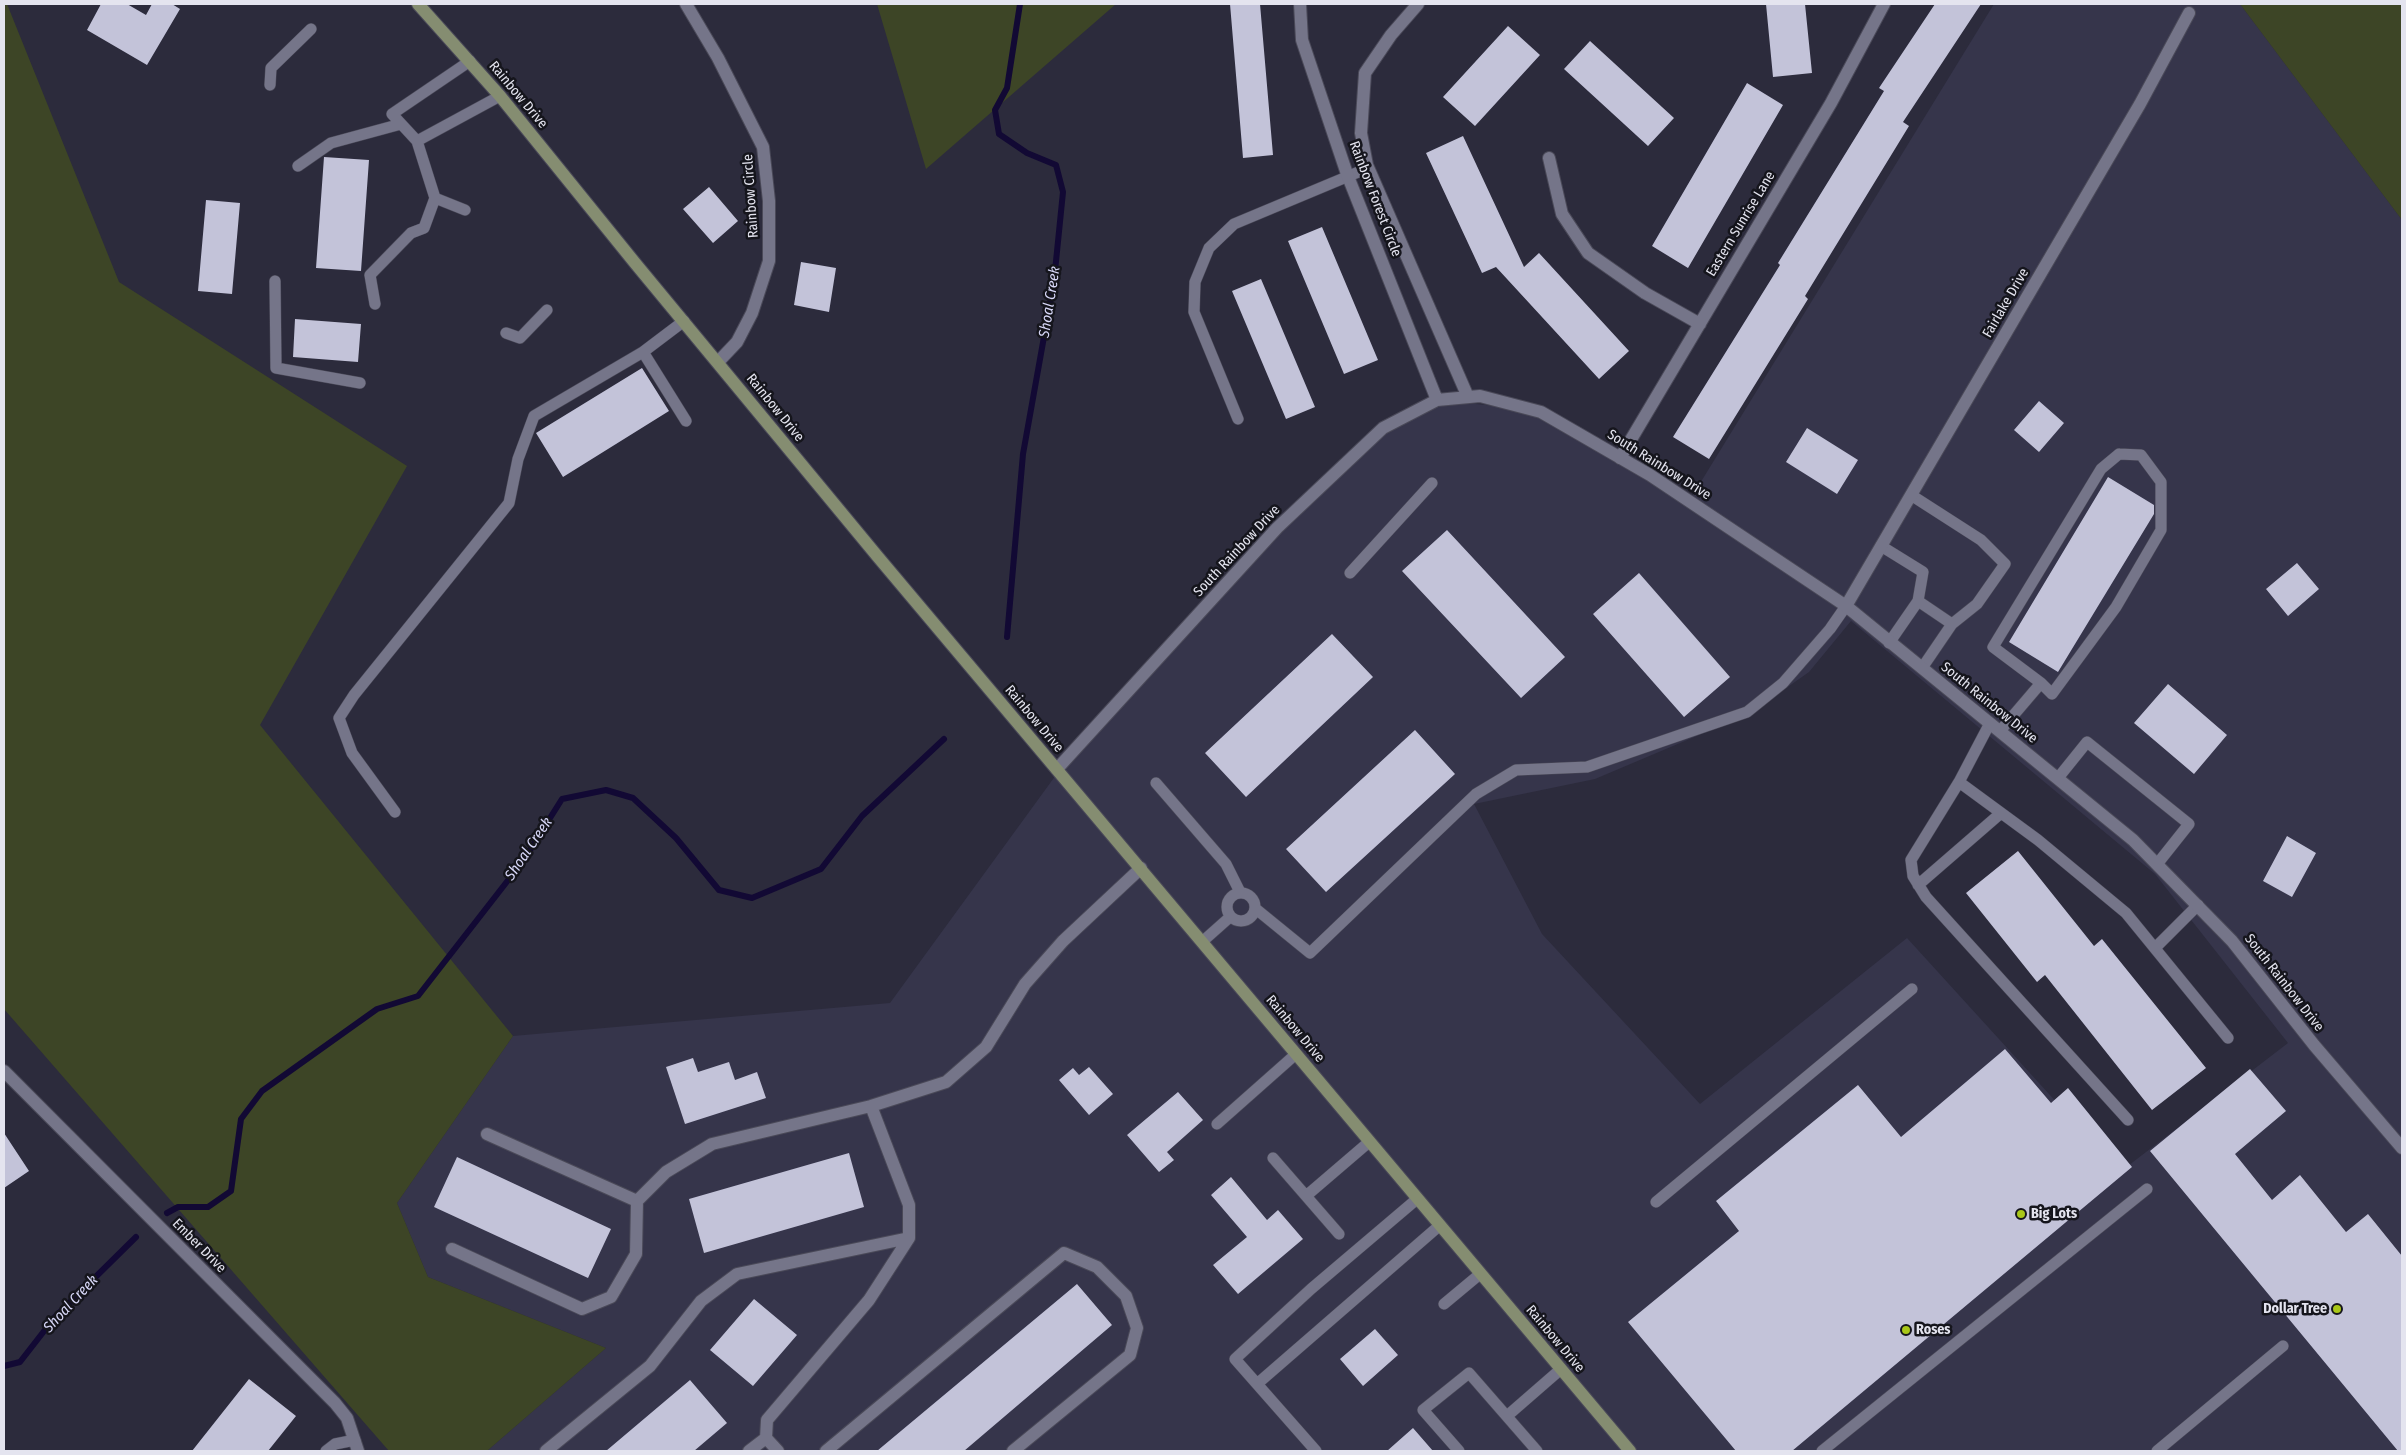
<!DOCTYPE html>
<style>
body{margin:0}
#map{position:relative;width:2406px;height:1455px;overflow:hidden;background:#2c2b3c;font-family:"Fira Sans Condensed",sans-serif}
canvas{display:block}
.frame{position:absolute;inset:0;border:5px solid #e4e4ef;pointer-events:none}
</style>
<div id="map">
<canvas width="2406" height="1455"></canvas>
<div class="frame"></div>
</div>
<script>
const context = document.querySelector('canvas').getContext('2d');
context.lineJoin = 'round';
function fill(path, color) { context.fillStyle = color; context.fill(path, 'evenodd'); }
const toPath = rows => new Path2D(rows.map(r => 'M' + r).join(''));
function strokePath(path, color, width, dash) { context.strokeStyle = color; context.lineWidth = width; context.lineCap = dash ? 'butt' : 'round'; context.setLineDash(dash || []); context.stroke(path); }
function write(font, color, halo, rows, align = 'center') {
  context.font = font + ' "Fira Sans Condensed",sans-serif'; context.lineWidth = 5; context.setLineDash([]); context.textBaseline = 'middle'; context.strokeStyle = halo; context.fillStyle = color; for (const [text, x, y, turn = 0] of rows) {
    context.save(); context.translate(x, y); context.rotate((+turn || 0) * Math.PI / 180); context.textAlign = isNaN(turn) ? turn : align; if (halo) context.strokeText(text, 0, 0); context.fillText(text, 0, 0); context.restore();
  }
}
fill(toPath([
 [1994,4,2240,4,2402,220,2402,1451,487,1451,606,1348,428,1277,397,1203,513,1036,890,1003,1064,764,1351,453,1437,400,1525,409,1587,431,1691,498],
 [1851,621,2155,874,2288,1043,2120,1172,1907,938,1700,1104,1542,934,1474,804,1595,779,1751,713,1809,672]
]), '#36354b');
fill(toPath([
 [4,4,7,4,119,282,407,466,260,725,513,1036,397,1203,428,1277,606,1348,487,1451,389,1451,4,1009],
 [877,4,1116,4,926,169],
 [2240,4,2402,4,2402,220]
]), '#3d4526');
strokePath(toPath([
 [1007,637,1023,454,1054,281,1063,192,1056,165,1027,153,999,134,995,110,1007,88,1020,4],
 [167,1213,178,1207,208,1207,231,1191,241,1119,262,1091,377,1009,418,996,523,861,562,799,606,790,633,798,676,838,719,890,752,898,821,869,862,816,944,739],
 [4,1366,20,1362,55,1317,136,1237]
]), '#120934', 6);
fill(toPath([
 [101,4,127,4,146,15,152,4,172,4,180,9,147,65,87,30],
 [1230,4,1260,4,1273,155,1243,158],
 [1766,4,1805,4,1812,73,1773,77],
 [1935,4,1981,4,1903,122,1909,126,1805,296,1808,299,1709,459,1673,437,1780,265,1778,263,1884,91,1879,88],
 [1508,26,1540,55,1475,126,1443,97],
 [1590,41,1674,118,1648,146,1564,69],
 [1747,83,1783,105,1688,268,1652,246],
 [1463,136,1524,267,1539,253,1629,351,1599,379,1496,267,1482,273,1426,153],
 [324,157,369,160,361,271,316,268],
 [709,187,738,221,713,243,683,209],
 [206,200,240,203,232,294,198,291],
 [1322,227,1378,360,1344,374,1288,241],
 [801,262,836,268,829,312,794,305],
 [1261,279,1315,407,1286,419,1232,291],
 [295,319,361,324,358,362,293,357],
 [642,368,669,411,563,477,536,433],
 [2039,401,2064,423,2039,452,2014,430],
 [1807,428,1858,460,1837,494,1786,462],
 [2108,477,2154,505,2154,514,2058,672,2009,642],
 [1447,530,1565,657,1521,698,1402,571],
 [2297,563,2319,589,2288,616,2266,589],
 [1639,573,1730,677,1684,717,1593,614],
 [1332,634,1373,677,1246,797,1205,753],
 [2168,684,2227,735,2194,774,2134,723],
 [1415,730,1455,774,1326,892,1286,849],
 [2287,836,2316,853,2292,897,2263,881],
 [2018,851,2094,946,2102,939,2206,1068,2152,1110,2045,975,2037,982,1966,893],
 [2005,1049,2051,1103,2068,1088,2132,1167,1792,1451,1736,1451,1628,1322,1739,1231,1716,1201,1858,1085,1901,1137],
 [693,1058,698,1072,729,1062,735,1080,757,1072,766,1098,685,1124,666,1067],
 [1089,1067,1113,1094,1089,1115,1059,1080,1073,1068,1079,1075],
 [2250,1069,2286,1111,2235,1154,2272,1200,2300,1175,2346,1232,2368,1214,2402,1256,2402,1451,2398,1451,2150,1151],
 [1178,1092,1203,1120,1167,1152,1174,1160,1159,1172,1127,1135],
 [4,1133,29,1171,4,1188],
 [849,1153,864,1207,704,1253,689,1199],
 [457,1157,611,1229,588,1278,434,1207],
 [1231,1177,1267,1220,1278,1210,1303,1239,1238,1294,1213,1265,1247,1237,1211,1195],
 [1077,1284,1112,1325,964,1451,877,1451],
 [754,1299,797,1335,753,1386,710,1350],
 [1375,1329,1398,1355,1363,1386,1340,1359],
 [249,1379,296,1416,268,1451,192,1451],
 [690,1380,727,1423,694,1451,606,1451],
 [1413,1428,1433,1451,1387,1451]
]), '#c3c3d9');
const lane = toPath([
 [270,85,271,68,311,29],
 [417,141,500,96],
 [298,166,331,143,401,124],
 [465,210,435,198,417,141,392,114,470,61],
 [275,281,276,368,360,383],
 [375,304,370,275,411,233,424,228,435,198],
 [506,333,520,338,547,310],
 [643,352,686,421],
 [1238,419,1194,312,1195,282,1209,248,1234,224,1368,168],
 [2119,454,2141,455,2161,482,2161,530,2116,607,2052,694,2041,683,1993,647,2101,469,2119,454],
 [1911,495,1981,540,2005,564,1977,604,1952,624,1922,668],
 [1881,546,1923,572,1918,601,1889,643],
 [1350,573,1432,483],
 [1918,601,1952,624],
 [1990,723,1959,782,1911,860,1913,876,1926,897,2128,1120],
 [2000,731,2041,683],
 [2058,778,2087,742,2189,824,2158,863],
 [1959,782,2038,840,2126,913,2228,1038],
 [1156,783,1226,864,1240,892],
 [395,812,352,753,339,718,354,695,509,503,518,459,534,416,643,352,684,321],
 [1918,885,2001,813],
 '1227 907a14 14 0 1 1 28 0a14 14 0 1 1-28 0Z',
 [1256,909,1310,953,1476,794,1516,770,1587,767,1747,712,1783,683,1830,629,1846,606],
 [1203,941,1230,917],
 [2155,948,2198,905],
 [1217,1124,1296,1054],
 [1273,1158,1339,1234],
 [1306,1196,1369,1142],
 [1656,1202,1912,989],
 [1444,1304,1480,1274],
 [1257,1384,1439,1226],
 [1507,1416,1561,1369],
 [326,1451,335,1444,355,1440],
 [1316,1451,1235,1359,1311,1289,1417,1199],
 [1459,1451,1423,1410,1469,1373,1537,1451],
 [1822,1451,2147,1189],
 [2157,1451,2283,1346]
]);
const street = toPath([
 [686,4,718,58,763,147,769,201,769,261,752,313,737,342,718,362],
 [1300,4,1302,40,1347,174,1437,400],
 [1418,4,1391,35,1365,73,1361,133,1367,165,1468,397],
 [1549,158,1562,214,1588,253,1645,293,1700,324],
 [1620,458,1831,103,1884,4],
 [1846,606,2140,104,2189,13],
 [1057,769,1277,528,1383,428,1437,400,1480,396,1541,412,1650,475,1846,606,2133,840,2232,941,2314,1045,2402,1148],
 [4,1071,335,1403,347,1418,358,1451],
 [487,1134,637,1201],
 [452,1249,582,1309,611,1297,636,1254,637,1201,666,1172,712,1144,871,1106,946,1082,986,1047,1025,984,1063,941,1141,868],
 [546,1451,650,1366,701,1301,737,1274,909,1238],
 [749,1451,766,1438],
 [778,1451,766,1438,767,1420,869,1300,909,1238,909,1205,871,1106],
 [826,1451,1064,1253,1097,1267,1126,1296,1137,1328,1130,1355,1013,1451]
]);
const secondary = toPath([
 [418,4,500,96,635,263,878,557,1630,1451]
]);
strokePath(lane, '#4a4958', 12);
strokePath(street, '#4a4958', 14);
strokePath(secondary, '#4a4958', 14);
strokePath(lane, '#757589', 11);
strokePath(street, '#757589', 12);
strokePath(secondary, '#858d71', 12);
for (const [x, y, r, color] of [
 [2021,1214,5,"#a9c719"],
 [2337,1309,5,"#a9c719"],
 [1906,1330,5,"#a9c719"]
]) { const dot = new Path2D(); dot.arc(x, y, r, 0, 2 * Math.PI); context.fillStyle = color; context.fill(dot); strokePath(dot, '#15151c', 2); }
write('14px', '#e4e4ef', '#15151c', [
 ["Rainbow Drive",518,95,50],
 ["Rainbow Circle",751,196,-94],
 ["Rainbow Forest Circle",1375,199,69],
 ["Eastern Sunrise Lane",1741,224,-59],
 ["Fairlake Drive",2006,303,-60],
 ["Rainbow Drive",775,408,51],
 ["South Rainbow Drive",1659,465,32],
 ["South Rainbow Drive",1237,551,-47],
 ["South Rainbow Drive",1989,703,39],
 ["Rainbow Drive",1034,719,50],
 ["South Rainbow Drive",2284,983,52],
 ["Rainbow Drive",1295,1029,50],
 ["Ember Drive",199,1246,45],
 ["Rainbow Drive",1555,1339,50]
]);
write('bold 14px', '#e4e4ef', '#15151c', [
 ["Big Lots",2031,1214],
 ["Dollar Tree",2327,1309,"right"],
 ["Roses",1916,1330]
], 'left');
write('italic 15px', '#d8d8f8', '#15151c', [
 ["Shoal Creek",1050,302,-81],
 ["Shoal Creek",529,849,-56],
 ["Shoal Creek",71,1304,-47]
]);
</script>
